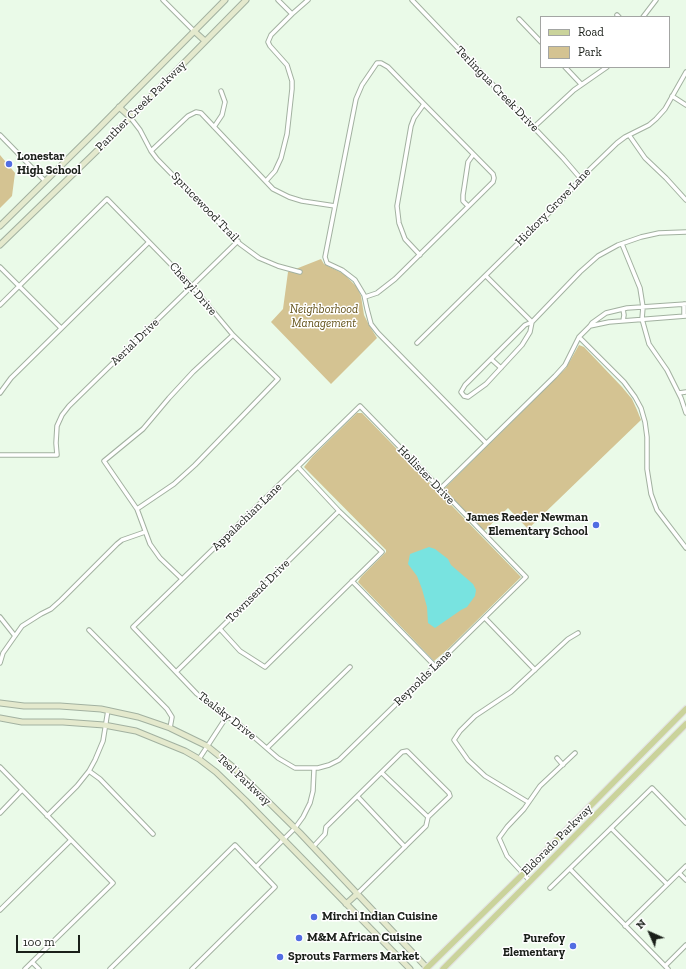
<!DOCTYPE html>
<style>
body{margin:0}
#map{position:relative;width:686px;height:969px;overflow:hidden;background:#eafae8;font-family:"Zilla Slab",serif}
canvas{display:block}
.legend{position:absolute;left:540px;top:16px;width:130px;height:52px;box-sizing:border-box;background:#fff;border:1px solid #a3a5a3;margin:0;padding:5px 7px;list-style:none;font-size:12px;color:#1a1f19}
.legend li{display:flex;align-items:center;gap:8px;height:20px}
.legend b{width:20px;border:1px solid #a3a5a3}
.north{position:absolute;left:630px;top:913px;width:40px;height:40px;-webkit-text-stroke:3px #fff;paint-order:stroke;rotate:315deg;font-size:11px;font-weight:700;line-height:16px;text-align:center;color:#1a1f19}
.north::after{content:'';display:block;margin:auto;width:14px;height:18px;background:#1a1f19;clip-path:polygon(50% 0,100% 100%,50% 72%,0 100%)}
.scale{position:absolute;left:16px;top:935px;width:64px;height:18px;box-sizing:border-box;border:2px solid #1a1f19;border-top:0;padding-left:5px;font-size:12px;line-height:14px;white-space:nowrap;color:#1a1f19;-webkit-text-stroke:3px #fff;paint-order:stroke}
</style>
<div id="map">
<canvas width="686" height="969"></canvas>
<ul class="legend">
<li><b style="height:5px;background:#cad39b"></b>Road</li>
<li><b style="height:11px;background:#d4c392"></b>Park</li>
</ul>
<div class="north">N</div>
<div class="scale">100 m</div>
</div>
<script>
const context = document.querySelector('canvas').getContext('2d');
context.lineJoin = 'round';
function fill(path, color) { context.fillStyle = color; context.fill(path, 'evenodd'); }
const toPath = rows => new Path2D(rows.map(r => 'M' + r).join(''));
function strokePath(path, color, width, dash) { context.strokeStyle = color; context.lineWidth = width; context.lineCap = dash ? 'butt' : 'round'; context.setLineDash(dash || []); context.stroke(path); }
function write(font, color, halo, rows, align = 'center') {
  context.font = font + ' "Zilla Slab",serif'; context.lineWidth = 3; context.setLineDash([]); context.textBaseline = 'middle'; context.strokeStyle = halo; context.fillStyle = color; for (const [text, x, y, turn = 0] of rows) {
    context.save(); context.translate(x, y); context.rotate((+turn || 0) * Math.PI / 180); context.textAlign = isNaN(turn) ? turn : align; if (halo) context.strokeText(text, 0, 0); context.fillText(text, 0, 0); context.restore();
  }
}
fill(toPath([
 [0,155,15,173,12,196,0,208],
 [321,259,324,264,344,274,357,287,361,296,364,315,369,325,377,338,331,384,271,322,283,309,288,272],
 [579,345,584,347,622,387,632,399,637,410,641,420,528,529,508,508,484,531,444,489,557,377,566,368],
 [357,413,362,413,521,577,447,650,434,661,358,582,361,577,386,552,386,550,304,467,313,456]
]), '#d4c392');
fill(toPath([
 [429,547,435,549,448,559,451,565,473,584,476,590,475,596,467,607,461,610,435,628,428,623,427,607,422,589,417,576,408,564,410,554]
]), '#78e3e0');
const minor = toPath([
 [163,0,194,31],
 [278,0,292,14],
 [412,0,563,158,581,179],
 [617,15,619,17],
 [643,17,656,0],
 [519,19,541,42],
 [565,67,581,84],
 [672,96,686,105],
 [130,117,140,130,151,151,157,159,240,244,259,258,278,266,300,272],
 [214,127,222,115,225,102,221,91],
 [534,127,574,90,607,67],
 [0,135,45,181],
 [629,135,645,158,666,178,686,200],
 [151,151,188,116,196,112,201,113,273,189,289,197,302,201,335,206],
 [266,181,275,171,281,158,287,134,292,89,292,81,287,65,270,46,268,42,271,35,292,14,308,0],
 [468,206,463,201,463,195,468,162,473,155],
 [622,244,640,288,643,307,642,319,649,344,667,370,681,398,686,413],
 [420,255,405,239,399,223,397,206,411,126,414,118,424,104],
 [0,267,61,328],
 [486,276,532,322],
 [365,297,377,293,395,279,493,182,494,178,493,174,424,104,388,67,381,63,377,63,362,85,356,99,325,257,327,263,342,270,355,280,364,295,367,309,371,324,378,333,486,443],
 [684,304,684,316],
 [0,305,107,199,192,286,233,335,278,379,195,465,174,484,137,509],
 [623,321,624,315,623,309],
 [532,322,530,332,522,345,486,384,468,397,464,396,461,392,465,385,525,325,532,322,580,272,598,256,618,245,641,237,659,233,686,232],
 [590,326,609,322,686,316],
 [579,337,624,382,635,397,641,408,645,422,647,437,647,469,651,494,657,510,686,548],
 [417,343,561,201,587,172,617,143,625,137,649,125,656,119,665,109,686,72],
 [491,359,501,368],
 [0,393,11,378,149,242],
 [679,393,686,392],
 [360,406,526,577,339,760,329,765,318,768,295,768,278,758,240,725,209,704,197,694,133,627,360,406],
 [0,455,57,455,56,443,57,426,62,415,69,406,238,241],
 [440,489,555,376,565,365,579,337,590,326,592,323,606,313,627,308,686,304],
 [182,579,160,558,150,544,137,509,104,461,143,429,169,398,193,372,233,335],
 [352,581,435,666],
 [0,617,15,636],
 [485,618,535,670],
 [220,629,240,651,265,667,382,552,339,511,298,467],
 [89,630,167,709,172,717,170,728],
 [0,663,3,653,22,626,41,614,51,609,61,600,117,544,122,540,145,532],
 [176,672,339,511],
 [267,748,350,667],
 [557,758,563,765],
 [199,759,227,716],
 [0,767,113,883,25,969],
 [89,771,100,779,153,834],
 [382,773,428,817],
 [358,797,405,847],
 [528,802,485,776,468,760,454,740,460,731,475,716,511,692,568,639,578,633],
 [0,813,22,790],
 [47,816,77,786,89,771,95,760,103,741,108,710],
 [611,828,667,884],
 [313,847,325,834,326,827,402,752,407,751,449,793,450,796,428,817,426,826,357,894],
 [256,867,295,828,303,817,310,803,313,791,314,769],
 [570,869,668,969],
 [679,873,686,880],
 [530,881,507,856,499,838,507,827,524,809,540,786,575,753],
 [550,888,652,788,686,823],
 [0,910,71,840],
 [625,926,686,866],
 [32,962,39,969],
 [665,966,686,945],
 [110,969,235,845,275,887,192,969]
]);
const secondary = toPath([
 [194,31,205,41],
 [119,107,130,117],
 [0,226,95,132,225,0],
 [0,245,106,142,246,0],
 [0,703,24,706,60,706,101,709,138,717,170,728,207,746,233,767,300,833,428,969],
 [0,718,22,722,63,722,104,725,136,731,185,751,199,759,216,772,246,801,410,969],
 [346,904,357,894]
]);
const primary = toPath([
 [426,969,523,874,686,709],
 [443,969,686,724]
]);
strokePath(minor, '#a2b1a0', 5.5);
strokePath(secondary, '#a2b1a0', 7);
strokePath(primary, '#e4e4e3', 8);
strokePath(minor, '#fff', 3.5);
strokePath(secondary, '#e4e9cd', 5);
strokePath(primary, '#cad39b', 5.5);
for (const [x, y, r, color] of [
 [9,164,4,"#526de2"],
 [596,525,4,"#526de2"],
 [314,917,4,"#526de2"],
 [299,938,4,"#526de2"],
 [573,946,4,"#526de2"],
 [280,957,4,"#526de2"]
]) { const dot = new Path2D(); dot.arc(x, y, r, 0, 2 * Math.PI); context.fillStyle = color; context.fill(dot); strokePath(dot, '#fff', 1.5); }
write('12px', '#1a1f19', '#fff', [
 ["Terlingua Creek Drive",497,89,46],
 ["Panther Creek Parkway",141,106,-45],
 ["Sprucewood Trail",205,207,46],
 ["Hickory Grove Lane",553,207,-46],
 ["Cheryl Drive",193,289,49],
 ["Aerial Drive",135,342,-44],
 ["Hollister Drive",426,475,46],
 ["Appalachian Lane",247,517,-44],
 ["Townsend Drive",258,591,-45],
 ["Reynolds Lane",423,678,-44],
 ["Tealsky Drive",227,716,38],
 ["Teel Parkway",244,780,43],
 ["Eldorado Parkway",557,840,-45]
]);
write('bold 12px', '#1a1f19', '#fff', [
 ["Lonestar",17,157],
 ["High School",17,171],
 ["James Reeder Newman",588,518,"right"],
 ["Elementary School",588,532,"right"],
 ["Mirchi Indian Cuisine",322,917],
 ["M&M African Cuisine",307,938],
 ["Purefoy",565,939,"right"],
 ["Elementary",565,953,"right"],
 ["Sprouts Farmers Market",288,957]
], 'left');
write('italic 12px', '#64531a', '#fff', [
 ["Neighborhood",324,310],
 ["Management",324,324]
]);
</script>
